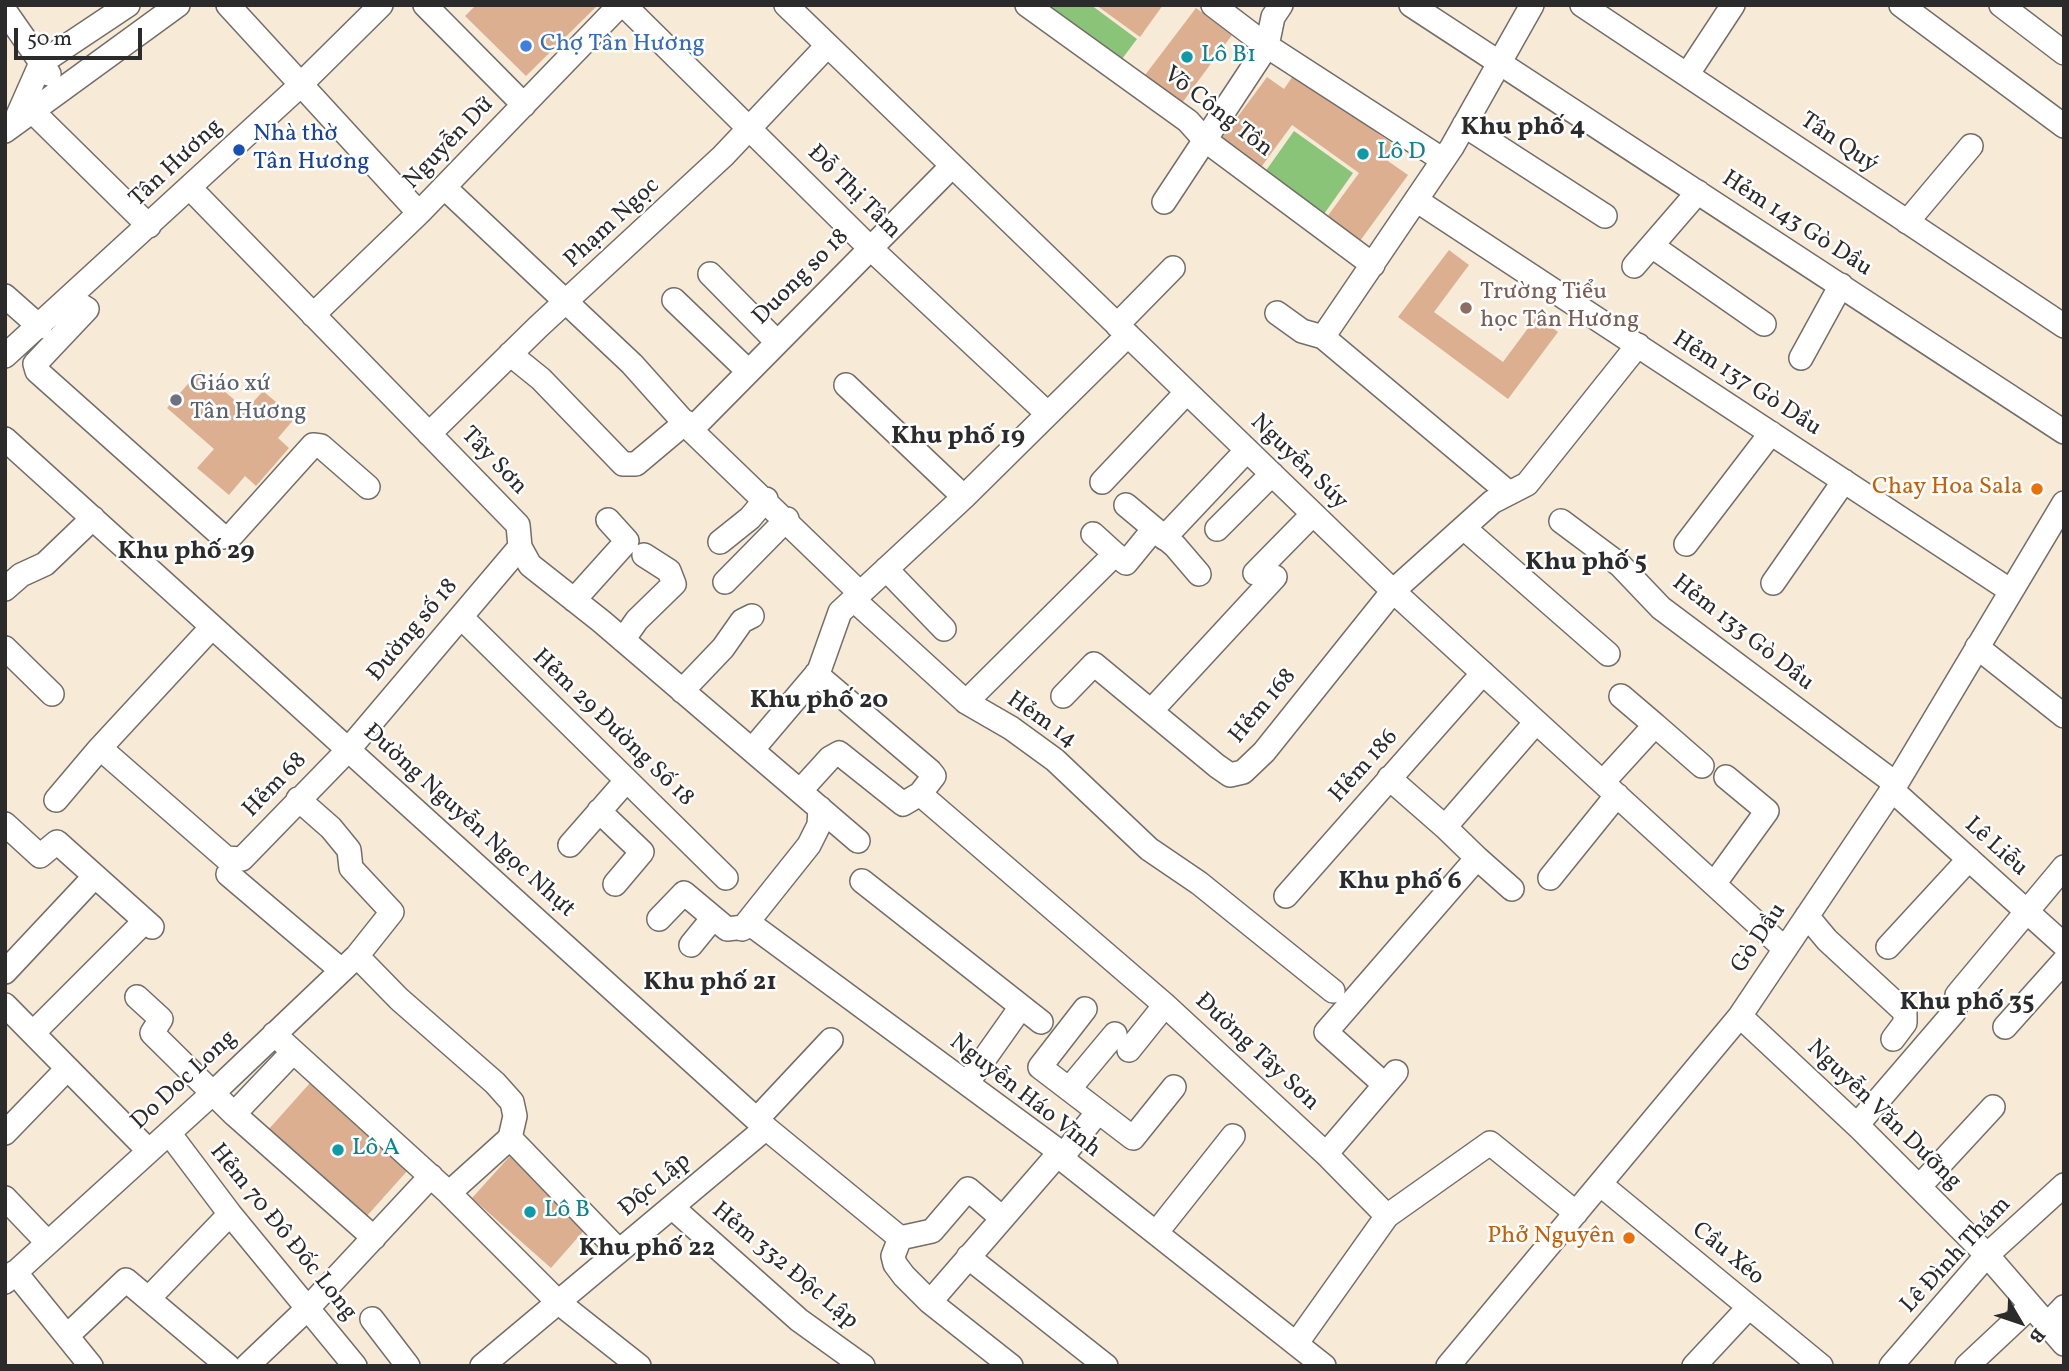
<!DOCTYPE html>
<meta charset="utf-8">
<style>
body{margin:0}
#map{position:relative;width:2069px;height:1371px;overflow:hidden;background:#f7ebd8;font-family:Vollkorn,serif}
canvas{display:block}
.frame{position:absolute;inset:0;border:7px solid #2b2b2b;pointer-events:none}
.north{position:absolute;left:1985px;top:1287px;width:70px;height:70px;-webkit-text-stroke:5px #fff;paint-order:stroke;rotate:129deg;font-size:19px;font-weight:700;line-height:28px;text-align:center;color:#2b2b2b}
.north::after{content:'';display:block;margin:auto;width:24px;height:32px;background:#2b2b2b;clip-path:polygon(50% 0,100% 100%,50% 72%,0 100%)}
.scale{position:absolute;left:14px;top:28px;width:128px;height:32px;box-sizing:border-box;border:4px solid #2b2b2b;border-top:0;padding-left:9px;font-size:21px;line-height:24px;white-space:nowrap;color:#2b2b2b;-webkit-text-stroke:5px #fff;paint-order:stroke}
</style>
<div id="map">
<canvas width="2069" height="1371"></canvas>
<div class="frame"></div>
<div class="north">B</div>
<div class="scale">50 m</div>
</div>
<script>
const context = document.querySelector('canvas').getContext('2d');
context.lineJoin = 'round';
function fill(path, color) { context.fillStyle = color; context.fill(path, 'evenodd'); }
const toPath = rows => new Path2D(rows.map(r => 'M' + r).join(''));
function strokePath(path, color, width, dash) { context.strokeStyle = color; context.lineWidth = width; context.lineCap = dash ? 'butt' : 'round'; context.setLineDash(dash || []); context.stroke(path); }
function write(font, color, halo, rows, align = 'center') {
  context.font = font + ' Vollkorn,serif'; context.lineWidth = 5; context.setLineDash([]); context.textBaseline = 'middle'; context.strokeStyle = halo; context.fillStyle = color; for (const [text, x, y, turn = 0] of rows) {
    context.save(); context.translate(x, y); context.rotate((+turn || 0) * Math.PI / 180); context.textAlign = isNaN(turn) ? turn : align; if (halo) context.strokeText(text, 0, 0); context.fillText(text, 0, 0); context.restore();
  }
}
fill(toPath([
 [1041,5,1091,5,1137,39,1119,63],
 [1294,131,1353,173,1324,214,1265,172]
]), '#89c478');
fill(toPath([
 [476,5,598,5,526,76,465,16],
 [1096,5,1163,5,1140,37],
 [1196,8,1232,35,1179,107,1142,79],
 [1295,73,1398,148,1388,161,1408,175,1360,241,1327,217,1359,173,1292,125,1259,170,1219,142,1267,77,1284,89],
 [1449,250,1469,265,1434,312,1503,362,1537,316,1558,332,1508,399,1398,317],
 [200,370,246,410,263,391,295,418,278,438,289,448,256,486,245,476,229,495,197,468,214,449,167,408],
 [310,1083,408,1170,366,1217,268,1130],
 [510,1156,588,1226,551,1268,472,1198]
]), '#ddaf91');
const minor = toPath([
 [228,5,419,213],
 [425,5,524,105],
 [624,5,869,247,1048,414],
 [786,5,1393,591,1785,949],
 [1027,5,1188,121,1205,140,1373,265],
 [1213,5,1267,46,1443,160],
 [1411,5,2064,432],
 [1582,5,2064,326],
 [1901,5,2064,126],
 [2001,5,2064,53],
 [5,11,49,74],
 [1687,75,1733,5],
 [24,103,149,226],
 [18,115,41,63,128,5],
 [1464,125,1605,216],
 [5,131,178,5],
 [444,187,632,364,691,430,860,593],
 [190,188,518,525,520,547,530,565,601,621,858,841],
 [1416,200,2011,591],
 [1164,202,1267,46,1273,17,1281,5],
 [1907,222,1971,146],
 [1652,246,1764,324],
 [1634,266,1698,192],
 [710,274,776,341],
 [5,296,40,327],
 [71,299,87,309,35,364,37,371,223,537,232,535,313,445,321,446,368,487],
 [674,300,748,371],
 [1277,313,1302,331,1323,337,1509,493],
 [313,315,419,213,620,5],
 [1117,325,1173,268],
 [1323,337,1452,147,1532,5],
 [510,354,541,379,623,464,636,464,686,422],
 [5,356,292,93,381,5],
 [1801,358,1841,285],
 [846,385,964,497],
 [691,430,952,166],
 [429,434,538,327,723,156,827,46],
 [5,439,766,1128,900,1238],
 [1102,482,1186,393],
 [1126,505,1175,546,1199,574],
 [1561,521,1620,565,1661,608,1896,784],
 [1464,528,1608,654],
 [1217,529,1272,474],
 [1093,534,1115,554],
 [1164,538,1247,450],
 [720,542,750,518,766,499],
 [1686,544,1771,433],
 [886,569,944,629],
 [1255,573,1313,514],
 [725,582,787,519],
 [1773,583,1844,481],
 [5,589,21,575,45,564,93,518],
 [853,599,966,702,1011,728,1055,760,1149,849,1199,883,1333,991],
 [574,600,627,541,608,520],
 [461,617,726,878],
 [623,640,637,620,674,584,669,571,644,555],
 [1977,647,2064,716],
 [5,648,52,694],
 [816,674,930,771,934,776,920,794],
 [682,691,723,648,742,621,752,616],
 [1063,696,1094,664,1217,766,1230,775,1243,772,1264,752,1393,591,1492,502,1527,484,1638,345],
 [966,702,1115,554,1126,563,1153,530],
 [1152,710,1275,577],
 [1655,725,1702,766],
 [100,748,226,858,242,859,348,750,520,547],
 [752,750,819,671,840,612,964,497,1128,335],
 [1389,778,1445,827],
 [1603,782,1655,725,1621,696],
 [1891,789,2064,945],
 [800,791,830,758,839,753,903,804,920,794,1165,1005,1326,1154,1387,1216],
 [56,800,100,748,212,627],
 [599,811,642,852,615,884],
 [5,824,40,856,57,842,152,927],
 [570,845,626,781],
 [1477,858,1512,889],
 [228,874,341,970],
 [1550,878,1617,795],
 [862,881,1041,1022],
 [1714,884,1767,811,1726,777],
 [1286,896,1483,673],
 [1807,916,1827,940,1905,1012,1905,1023,1893,1039],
 [659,919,684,893,727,929,753,926,1060,1152,1061,1158,1324,1366],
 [742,929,809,845,819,825,820,808],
 [691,945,713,918],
 [1888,947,1969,859],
 [357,956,399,999,495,1083,512,1102,515,1116,510,1138],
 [5,972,95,876],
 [1957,995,2064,867],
 [137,997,161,1019,152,1033,234,1114,293,1052],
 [5,1005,148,1150],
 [1085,1009,1040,1067,1133,1138,1174,1087],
 [1740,1016,1861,1129,1987,1255,2064,1344],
 [2005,1027,2064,961],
 [33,1033,145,921],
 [274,1034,449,1193,558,1302,639,1366],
 [1129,1050,1165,1005],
 [968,1082,1021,1007],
 [1385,1085,1326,1032,1477,858,1445,827,1536,722],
 [1069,1089,1115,1034],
 [234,1114,374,1238],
 [757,1119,831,1040],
 [1857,1125,1955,1011],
 [5,1133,66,1070],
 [169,1133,230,1214,355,1366],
 [1326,1154,1396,1072],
 [1061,1158,1098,1112],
 [1600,1184,1821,1366],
 [1919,1187,1993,1107],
 [449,1193,510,1138,619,1251],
 [5,1198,47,1242],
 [672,1207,799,1320,863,1366],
 [1156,1233,1233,1136],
 [900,1238,893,1256,895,1264,904,1276,930,1302,1011,1366],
 [900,1238,932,1231,968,1189,1002,1218],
 [968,1257,1106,1366],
 [15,1272,91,1366],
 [5,1282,214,1092,357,956,392,912,351,868,349,850,331,828,298,799],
 [150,1297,230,1214],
 [930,1302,1060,1152],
 [372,1319,408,1366],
 [2047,1325,2064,1307],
 [67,1336,126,1280,228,1366],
 [1296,1344,1387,1216,1490,1143,1576,1213],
 [247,1366,308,1308,431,1176],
 [482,1366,766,1128],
 [1448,1366,1740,1016,1896,784,2064,503],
 [1694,1366,1749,1307],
 [1891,1366,1987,1255,2064,1185],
 [1967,1366,2031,1306]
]);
strokePath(minor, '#726e68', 26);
strokePath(minor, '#fff', 23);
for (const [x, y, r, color] of [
 [526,46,7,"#3f7fe0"],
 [1187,57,7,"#0f9aa8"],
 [239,150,7,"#1a4fb4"],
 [1363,154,7,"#0f9aa8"],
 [1466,308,7,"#8d6e63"],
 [176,400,7,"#6b7280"],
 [2037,489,7,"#e8710a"],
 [338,1150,7,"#0f9aa8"],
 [530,1212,7,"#0f9aa8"],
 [1629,1238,7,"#e8710a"]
]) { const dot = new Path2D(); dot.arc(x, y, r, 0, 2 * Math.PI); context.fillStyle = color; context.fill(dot); strokePath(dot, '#fff', 2.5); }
write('24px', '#366cbe', '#fff', [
 ["Chợ Tân Hương",540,46]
], 'left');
write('24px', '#0d838f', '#fff', [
 ["Lô B1",1201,57],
 ["Lô D",1377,154],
 ["Lô A",352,1150],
 ["Lô B",544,1212]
], 'left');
write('24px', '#2b2b2b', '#fff', [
 ["Võ Công Tồn",1217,113,38],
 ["Nguyễn Dữ",450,144,-46],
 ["Tân Quý",1838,144,34],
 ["Tân Hương",177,164,-43],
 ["Đỗ Thị Tâm",853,193,45],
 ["Phạm Ngọc",613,224,-43],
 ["Hẻm 143 Gò Dầu",1796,225,33],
 ["Duong so 18",802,278,-45],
 ["Hẻm 137 Gò Dầu",1746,385,33],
 ["Tây Sơn",493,462,46],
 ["Nguyễn Súy",1298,463,44],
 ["Đường số 18",414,631,-50],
 ["Hẻm 133 Gò Dầu",1742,634,38],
 ["Hẻm 168",1264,707,-50],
 ["Hẻm 14",1041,721,35],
 ["Hẻm 29 Đường Số 18",612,729,44],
 ["Hẻm 186",1365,767,-48],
 ["Hẻm 68",276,786,-46],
 ["Đường Nguyễn Ngọc Nhựt",468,822,42],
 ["Lê Liễu",1995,848,42],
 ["Gò Dầu",1760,939,-56],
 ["Đường Tây Sơn",1256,1053,43],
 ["Do Doc Long",185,1081,-43],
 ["Nguyễn Háo Vĩnh",1024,1097,38],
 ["Nguyễn Văn Dưỡng",1883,1116,44],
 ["Độc Lập",656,1186,-40],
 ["Hẻm 70 Đô Đốc Long",282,1233,51],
 ["Cầu Xéo",1727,1255,39],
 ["Lê Đình Thám",1957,1256,-47],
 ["Hẻm 332 Độc Lập",784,1267,40]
]);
write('24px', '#164399', '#fff', [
 ["Nhà thờ",253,136],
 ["Tân Hương",253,164]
], 'left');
write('24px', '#785e54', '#fff', [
 ["Trường Tiểu",1480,294],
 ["học Tân Hương",1480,322]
], 'left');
write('24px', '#5b616d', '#fff', [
 ["Giáo xứ",190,386],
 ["Tân Hương",190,414]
], 'left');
write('24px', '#c56008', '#fff', [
 ["Chay Hoa Sala",2023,489],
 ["Phở Nguyên",1615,1238]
], 'right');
write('bold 26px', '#2b2b2b', '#fff', [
 ["Khu phố 4",1523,129],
 ["Khu phố 19",958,438],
 ["Khu phố 29",186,553],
 ["Khu phố 5",1586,564],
 ["Khu phố 20",819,702],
 ["Khu phố 6",1400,883],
 ["Khu phố 21",710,984],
 ["Khu phố 35",1967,1004],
 ["Khu phố 22",647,1250]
]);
</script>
